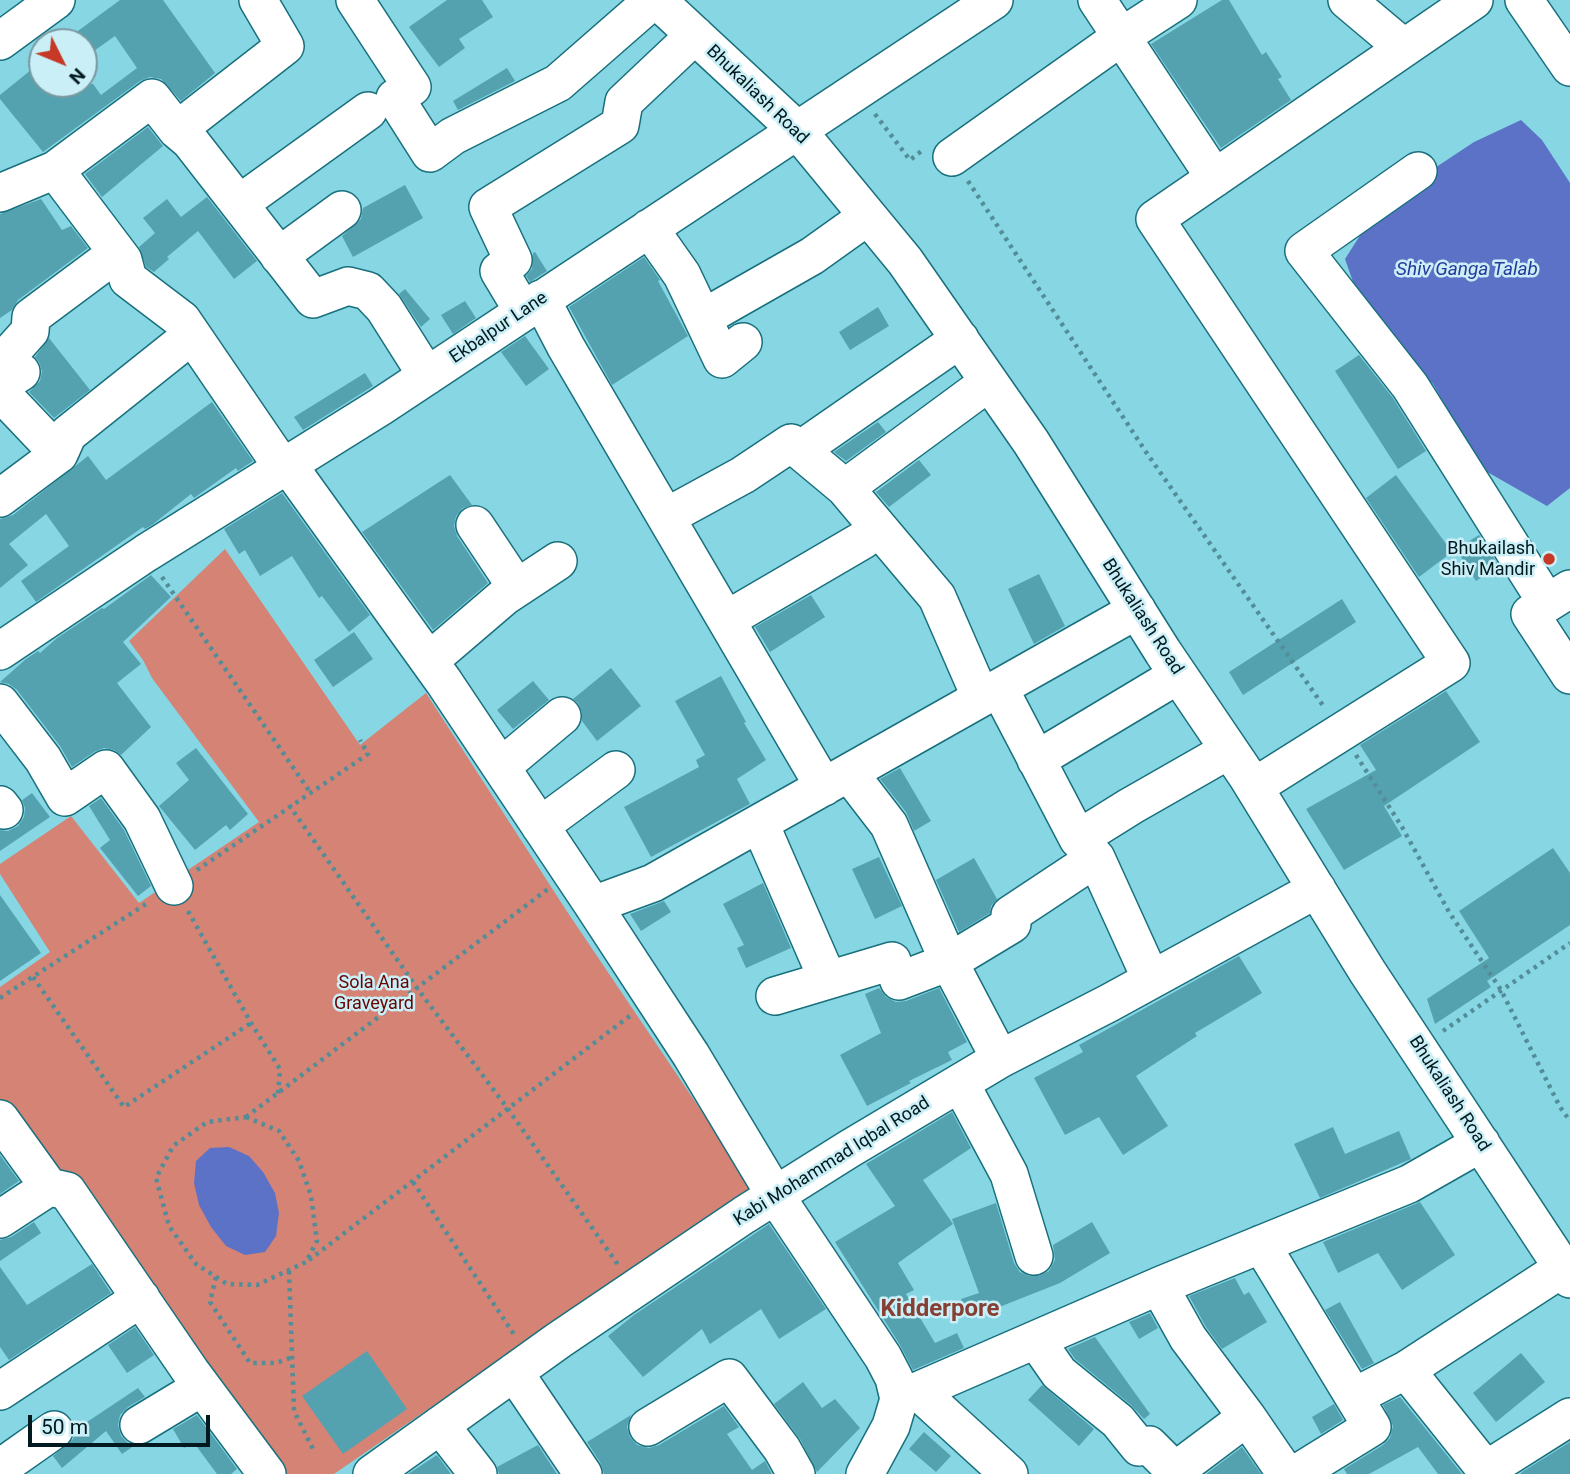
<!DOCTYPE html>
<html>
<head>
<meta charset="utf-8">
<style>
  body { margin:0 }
  #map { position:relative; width:1570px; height:1474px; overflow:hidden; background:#87d6e4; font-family:Roboto,sans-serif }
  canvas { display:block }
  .north { position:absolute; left:28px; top:28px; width:70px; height:70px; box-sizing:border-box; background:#caeff7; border:2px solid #7a9aa1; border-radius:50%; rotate:133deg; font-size:19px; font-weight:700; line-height:28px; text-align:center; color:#021a1f }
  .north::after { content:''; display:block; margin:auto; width:24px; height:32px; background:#c53926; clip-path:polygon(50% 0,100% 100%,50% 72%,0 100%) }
  .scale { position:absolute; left:28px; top:1415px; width:182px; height:32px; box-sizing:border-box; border:4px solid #021a1f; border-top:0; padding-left:9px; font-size:21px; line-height:24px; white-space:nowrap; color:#021a1f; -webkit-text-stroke:5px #caeff7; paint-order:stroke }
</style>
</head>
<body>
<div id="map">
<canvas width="1570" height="1474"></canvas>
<div class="north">N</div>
<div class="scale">50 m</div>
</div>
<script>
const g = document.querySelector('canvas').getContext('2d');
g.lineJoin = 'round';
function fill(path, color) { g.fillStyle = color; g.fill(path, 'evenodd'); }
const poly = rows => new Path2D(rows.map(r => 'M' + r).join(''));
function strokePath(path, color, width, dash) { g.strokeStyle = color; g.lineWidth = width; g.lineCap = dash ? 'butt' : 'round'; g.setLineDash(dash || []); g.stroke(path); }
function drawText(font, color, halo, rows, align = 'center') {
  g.font = font + ' Roboto,sans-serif'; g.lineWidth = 5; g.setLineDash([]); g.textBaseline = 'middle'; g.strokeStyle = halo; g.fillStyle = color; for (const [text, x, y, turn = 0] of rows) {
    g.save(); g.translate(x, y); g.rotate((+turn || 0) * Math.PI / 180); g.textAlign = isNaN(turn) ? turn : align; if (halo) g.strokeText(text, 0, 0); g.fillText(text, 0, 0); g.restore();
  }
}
fill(poly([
  [225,549,360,745,426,693,566,910,756,1192,437,1403,334,1474,279,1474,50,1171,0,1099,0,987,50,952,0,874,0,864,71,816,139,903,259,822,152,678,143,660,129,641]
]), '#d58374');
fill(poly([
  [1521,120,1542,140,1570,183,1570,488,1547,506,1482,469,1433,384,1400,353,1358,296,1345,259,1361,234,1397,193,1474,142],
  [229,1147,249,1156,263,1172,275,1193,279,1213,276,1236,265,1252,245,1255,226,1246,211,1227,199,1205,194,1183,196,1161,210,1148]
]), '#5c72c7');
fill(poly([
  [120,0,163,0,215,73,181,101,161,79,150,77,140,81,43,152,0,99,0,95,42,61,42,84,93,84,101,95,137,68,115,36,84,58,84,42,63,42],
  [447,0,482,0,493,17,459,39,465,48,439,67,409,27],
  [1222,0,1229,0,1262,55,1266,52,1282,77,1278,79,1291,100,1221,148,1151,44],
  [507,68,515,81,458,110,453,101],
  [148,127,163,146,102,197,85,174],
  [405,185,423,218,353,257,342,236,361,219,363,208],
  [207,197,257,261,234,279,198,231,167,257,169,259,154,272,146,267,139,247,155,233,143,218,167,199,181,217],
  [41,199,62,230,71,226,88,248,18,300,12,310,0,318,0,214],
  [535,252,547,271,530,282,526,276,532,269,533,253],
  [644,257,660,280,658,281,688,336,612,385,569,307],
  [405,289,430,319,421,327,399,294],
  [465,301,476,318,453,334,441,315],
  [878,307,889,326,850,350,839,332],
  [525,336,549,369,526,386,501,352],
  [49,338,90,390,54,418,29,392,40,381,42,371,39,362,35,357],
  [1359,355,1393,398,1426,451,1398,469,1335,371],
  [365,373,373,386,303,430,294,417],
  [212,402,253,461,238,471,236,468,194,498,191,494,152,525,145,529,143,527,36,602,21,581,69,546,46,514,9,544,28,565,0,588,0,519,13,515,88,456,106,480],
  [878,422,886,432,846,461,834,452],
  [919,460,931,475,889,507,876,492],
  [450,475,472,505,463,508,456,516,454,526,457,536,488,583,433,630,362,532],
  [1396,475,1452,552,1419,577,1366,498],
  [282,493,370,615,349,632,322,596,319,598,292,556,260,576,245,550,239,554,224,529],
  [1479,535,1499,566,1476,581,1456,549],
  [1039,574,1065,626,1034,644,1008,589],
  [151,575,171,597,123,642,141,664,117,683,151,727,121,755,114,750,104,748,94,752,72,767,60,746,17,690,9,684,0,682,26,659,38,651,40,653,57,638,102,608,104,609],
  [811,595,825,617,770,652,755,627],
  [1342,599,1356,622,1243,695,1229,672],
  [354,632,373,659,333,687,314,660],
  [611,668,641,706,597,741,582,721,582,712,578,703,573,699],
  [721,676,746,722,744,723,766,760,737,779,750,804,651,857,624,807,699,767,696,760,705,755,675,701],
  [533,681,549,700,513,729,497,710],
  [1446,691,1480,742,1384,806,1402,836,1344,870,1306,809,1376,770,1360,745],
  [196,748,248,814,230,830,226,825,195,850,159,806,189,780,176,763],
  [900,768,931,821,914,831,906,812,880,779],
  [32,793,50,817,0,851,0,830,8,831,18,826,24,817,25,808,22,800],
  [101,798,124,830,151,886,138,896,100,848,110,840,89,806],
  [1553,848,1570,873,1570,925,1487,981,1491,987,1435,1024,1427,999,1489,958,1459,911],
  [879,857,902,906,875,919,852,869],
  [974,858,997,899,991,906,990,913,959,932,936,880],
  [763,883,791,948,746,968,737,948,744,945,723,904],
  [0,895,41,953,0,981],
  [664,901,671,912,641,931,630,914],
  [1239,956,1262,993,1195,1033,1197,1036,1136,1076,1168,1126,1123,1155,1099,1117,1065,1135,1034,1078,1083,1052,1079,1045],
  [879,988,886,997,896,1002,906,1001,939,988,967,1042,948,1052,952,1060,909,1081,911,1083,867,1106,840,1055,881,1033,865,994],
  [952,1112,971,1148,923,1180,953,1224,898,1263,914,1290,906,1294,935,1343,957,1333,964,1348,913,1370,900,1345,835,1242,895,1206,866,1164],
  [1333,1127,1345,1154,1399,1131,1411,1159,1320,1198,1294,1144],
  [0,1155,19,1181,0,1194],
  [1420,1202,1455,1255,1402,1290,1378,1253,1338,1273,1323,1242],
  [996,1203,1014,1263,1020,1272,1029,1276,1039,1276,1049,1271,1055,1260,1053,1245,1092,1222,1110,1253,1060,1283,969,1319,961,1299,979,1293,952,1219],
  [34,1222,41,1233,0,1261,0,1240,11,1237],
  [769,1224,826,1309,779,1339,761,1309,710,1344,702,1329,643,1377,608,1336,634,1315],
  [92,1264,111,1293,9,1360,0,1347,0,1267,27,1305],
  [1235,1278,1244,1295,1249,1292,1267,1322,1222,1349,1206,1327,1189,1296],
  [1340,1302,1374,1363,1362,1369,1325,1310],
  [1150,1313,1158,1328,1139,1339,1129,1322],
  [135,1327,154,1355,127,1373,108,1345],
  [1095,1337,1150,1414,1144,1419,1131,1405,1075,1359,1068,1349],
  [367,1351,407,1409,343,1454,302,1396],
  [1521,1353,1545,1382,1496,1422,1473,1393],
  [803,1382,822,1408,835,1399,860,1428,817,1472,800,1439,774,1404],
  [1042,1385,1094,1429,1079,1446,1028,1400],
  [138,1388,145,1397,128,1407,120,1415,118,1425,121,1436,128,1443,135,1445,122,1454,106,1431,62,1468,53,1456,73,1439,75,1430],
  [1400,1397,1462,1474,1438,1474,1418,1447,1369,1474,1347,1474,1344,1469,1383,1445,1390,1438,1393,1426,1383,1405],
  [1334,1404,1343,1420,1321,1434,1312,1417],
  [724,1406,739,1427,727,1434,752,1470,765,1461,772,1474,604,1474,600,1462,587,1442,631,1415,627,1427,630,1437,637,1445,649,1448,659,1445],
  [197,1415,237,1469,231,1474,217,1474,194,1443,184,1448,173,1429],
  [924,1432,951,1456,936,1472,909,1449],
  [1570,1442,1570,1474,1520,1474,1522,1472],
  [538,1445,557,1474,499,1474,497,1467],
  [1242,1447,1261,1474,1206,1474],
  [437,1455,451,1474,408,1474]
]), '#54a2b0');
const minor = poly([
  [355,0,412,87,395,98,430,153,453,136,558,83,653,0],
  [657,0,797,130,905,261,1031,442,1163,652,1247,776,1367,971,1570,1279],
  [1097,0,1215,178],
  [1347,0,1404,48],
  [1524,0,1570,67],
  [0,41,56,0],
  [177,130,285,46,258,0],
  [952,157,1121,37,1178,0],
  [55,170,123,260,128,279,182,320,283,468],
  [1418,171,1304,251,1410,386,1547,603],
  [0,193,55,170,152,98,177,130,190,141,313,299,348,286,368,291,384,308,427,376],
  [239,204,368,111],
  [649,228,682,275,722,359,743,342],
  [279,256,342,210],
  [541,299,566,347,824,787],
  [523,311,499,271,513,260,488,207,620,125,624,102,695,35],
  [703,318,812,256,868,216],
  [0,385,21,372,9,365,13,350,30,331,31,317,117,253],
  [0,392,59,454],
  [800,450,960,339],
  [288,465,444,682,593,905,691,1055,775,1195,883,1357,894,1378,899,1399,891,1426,865,1474],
  [845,488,989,382],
  [0,498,59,454,68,434,192,335],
  [666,517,743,475,791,443,845,488,937,597,981,698],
  [475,525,517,588],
  [1570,589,1530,614,1570,675],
  [726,620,863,540,878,527],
  [0,651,146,553,380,407,994,0],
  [429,661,505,596,558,561],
  [999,688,1078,839,1096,858,1151,979],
  [0,703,43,759,65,797,106,769,142,819,174,886],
  [1036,760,1178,675],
  [501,767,562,716],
  [849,773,889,825,949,962,1000,1059],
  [1254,787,1451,663,1155,219,1474,0],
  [0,805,4,810],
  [760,824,828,980],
  [540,826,616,770],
  [1078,839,1131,806,1229,750],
  [593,905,653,883,1137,610],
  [775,996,892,961,899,981,949,962,1012,924,1010,915,1096,858],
  [960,1083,1009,1174,1034,1256],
  [0,1119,49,1187,67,1191,191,1372,267,1474],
  [0,1219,49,1187],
  [1261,1244,1372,1427,1296,1474],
  [1159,1286,1188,1338,1247,1417,1286,1474],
  [1036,1340,1059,1373,1118,1421,1139,1447,1149,1445,1178,1474],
  [1406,1370,1486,1470,1570,1417],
  [514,1372,583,1474],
  [0,1391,141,1298],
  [918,1391,1009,1474],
  [1354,1397,1406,1370,1563,1268],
  [899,1399,1159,1286,1409,1184,1481,1143],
  [139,1425,202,1387],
  [440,1425,478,1474],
  [648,1427,729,1378,782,1449,796,1474],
  [0,1468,54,1430],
  [1175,1471,1247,1417],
  [372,1474,559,1340,744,1215,849,1149,1000,1059,1109,1003,1317,889]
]);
strokePath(minor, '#19707d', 40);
strokePath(poly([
  [875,114,910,160,924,149],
  [968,181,1146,452,1324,707],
  [162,577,310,792],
  [1356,755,1402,827,1449,912,1501,990,1560,1107,1570,1121],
  [289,805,417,988,508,1109,619,1266],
  [197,870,368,754,360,740],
  [188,911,251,1023,280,1069,278,1094],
  [33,977,124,1107,251,1023],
  [0,998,149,902],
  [1443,1031,1570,943],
  [246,1117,279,1131,299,1161,311,1196,317,1241,306,1262,257,1285,227,1284,196,1264,169,1226,156,1178,173,1146,207,1122,246,1117],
  [246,1117,548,889],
  [413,1182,515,1336],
  [309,1260,631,1015],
  [289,1271,294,1411,315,1453],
  [216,1277,210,1302,250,1363,276,1363,293,1357]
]), '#538d98', 4.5, [3.5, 5]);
strokePath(minor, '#fff', 37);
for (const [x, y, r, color] of [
  [1549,559,7,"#c53926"]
]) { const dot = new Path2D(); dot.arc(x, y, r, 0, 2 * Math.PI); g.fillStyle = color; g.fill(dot); strokePath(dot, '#caeff7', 2.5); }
drawText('18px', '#021a1f', '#caeff7', [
  ["Bhukaliash Road",757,95,44],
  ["Ekbalpur Lane",499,328,-34],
  ["Bhukaliash Road",1142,617,57],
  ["Bhukaliash Road",1449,1094,57],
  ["Kabi Mohammad Iqbal Road",832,1162,-32]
]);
drawText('18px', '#021a1f', '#caeff7', [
  ["Bhukailash",1535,549],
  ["Shiv Mandir",1535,570]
], 'right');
drawText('18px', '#680400', '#caeff7', [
  ["Sola Ana",374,983],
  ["Graveyard",374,1004]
]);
drawText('italic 19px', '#29369b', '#caeff7', [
  ["Shiv Ganga Talab",1467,270]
]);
drawText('bold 24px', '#863f33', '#caeff7', [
  ["Kidderpore",940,1310]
]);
</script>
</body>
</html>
